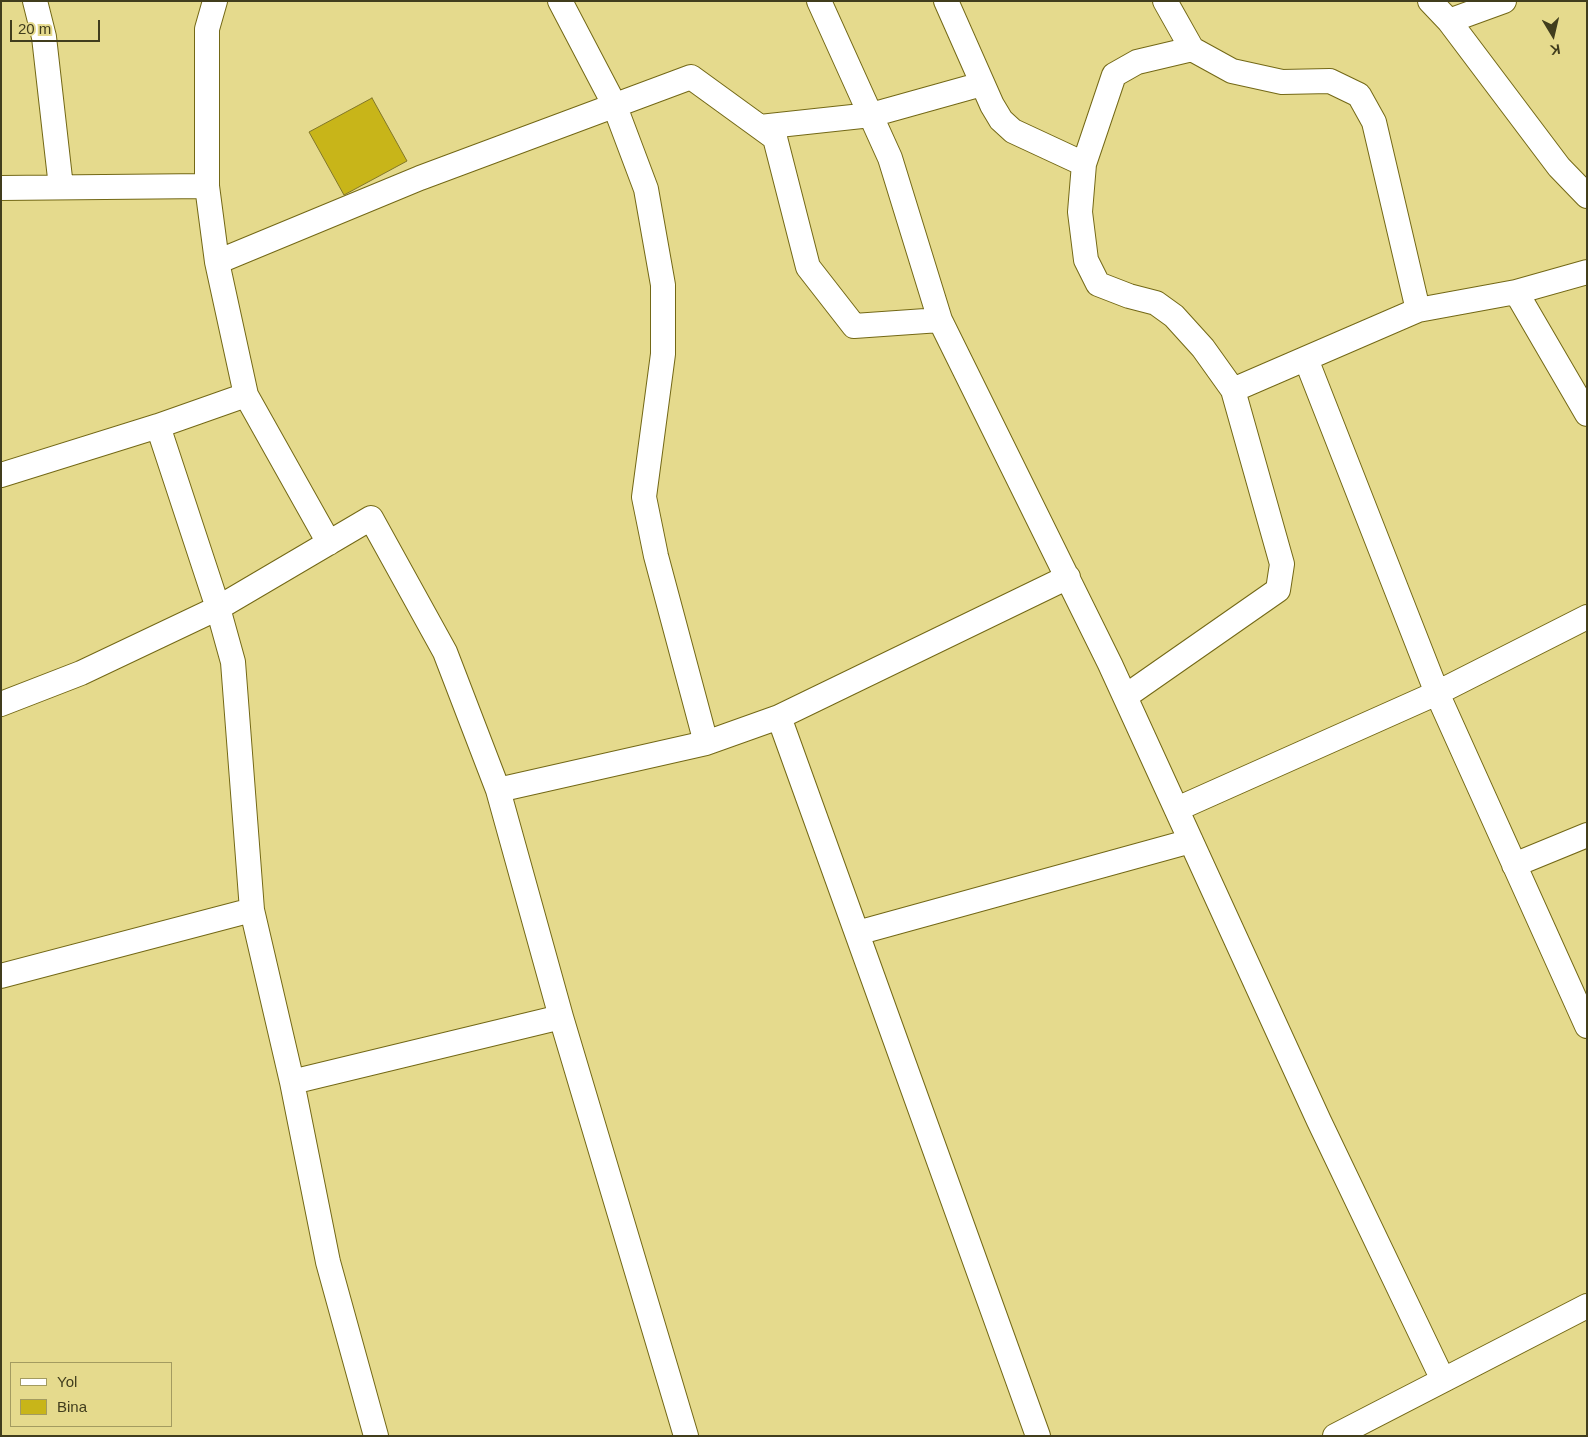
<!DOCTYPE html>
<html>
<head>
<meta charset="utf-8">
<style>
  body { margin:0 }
  #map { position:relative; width:1588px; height:1437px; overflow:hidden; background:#e5da8d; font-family:Helvetica,sans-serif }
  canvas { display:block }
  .frame { position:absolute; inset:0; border:2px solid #413d1d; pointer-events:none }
  .legend { position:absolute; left:10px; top:1362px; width:162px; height:65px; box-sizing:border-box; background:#e5da8d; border:1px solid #a39b60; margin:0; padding:6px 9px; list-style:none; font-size:15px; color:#413d1d }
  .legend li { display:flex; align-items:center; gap:10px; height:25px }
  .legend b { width:25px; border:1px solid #a39b60 }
  .north { position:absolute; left:1528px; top:10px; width:50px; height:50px; -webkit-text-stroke:4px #e5da8d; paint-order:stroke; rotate:171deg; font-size:14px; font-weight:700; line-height:20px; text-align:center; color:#413d1d }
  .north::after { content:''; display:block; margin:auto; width:18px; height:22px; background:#413d1d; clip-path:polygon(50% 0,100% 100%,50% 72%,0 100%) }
  .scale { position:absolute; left:10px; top:20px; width:90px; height:22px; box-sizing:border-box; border:2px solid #413d1d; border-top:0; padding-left:6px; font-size:15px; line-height:18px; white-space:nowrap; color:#413d1d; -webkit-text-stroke:4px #e5da8d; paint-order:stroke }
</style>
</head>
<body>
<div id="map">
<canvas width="1588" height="1437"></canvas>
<div class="frame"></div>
<ul class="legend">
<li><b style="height:6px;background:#fff"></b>Yol</li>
<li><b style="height:14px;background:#c8b519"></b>Bina</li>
</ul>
<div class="north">K</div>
<div class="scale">20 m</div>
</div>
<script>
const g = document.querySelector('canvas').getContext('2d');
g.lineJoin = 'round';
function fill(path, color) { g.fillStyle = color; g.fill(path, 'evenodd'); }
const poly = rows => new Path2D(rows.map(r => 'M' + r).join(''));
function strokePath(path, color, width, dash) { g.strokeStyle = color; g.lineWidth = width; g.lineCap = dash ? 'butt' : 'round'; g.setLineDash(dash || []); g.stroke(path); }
const building = poly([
  [372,98,407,161,344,195,309,132,372,98]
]);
fill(building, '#c8b519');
strokePath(building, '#817628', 1);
const street = poly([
  [35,1,44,37,61,187],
  [215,1,207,29,207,186,217,262,246,395,158,426,218,608,233,662,252,910,292,1082,328,1262,376,1436],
  [560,1,614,104,646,189,663,285,663,354,644,497,656,556,706,743],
  [819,1,890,158,940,320,1110,664,1319,1121,1443,1380],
  [946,1,992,105,1001,120,1013,131,1084,164],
  [1165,1,1192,49,1232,71,1282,82,1330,81,1359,95,1374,122,1418,310],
  [1430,1,1449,21,1559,167,1587,196],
  [1449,21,1504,1],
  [760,127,871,115,982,84],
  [1,188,207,186],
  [217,262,420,178,691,77,775,138,808,267,854,326,940,320],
  [1516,292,1587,414],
  [1306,359,1437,693,1587,1026],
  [1233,390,1418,310,1516,292,1587,272],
  [246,395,329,543],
  [1,475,158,426],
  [1126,696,1278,590,1282,564,1233,390,1203,348,1174,316,1156,303,1129,296,1098,284,1086,260,1080,212,1084,164,1114,75,1137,62,1192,49],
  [1,704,81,673,218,608,371,518,445,652,498,790,561,1017,686,1436],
  [779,717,1038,1436],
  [498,790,706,743,779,717,1068,577],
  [1177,809,1437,693,1587,617],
  [1514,865,1587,835],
  [857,933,1191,841],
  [1,976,252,910],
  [292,1082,561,1017],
  [1335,1436,1587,1306]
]);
strokePath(street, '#736816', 26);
strokePath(street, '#fff', 24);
</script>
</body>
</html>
